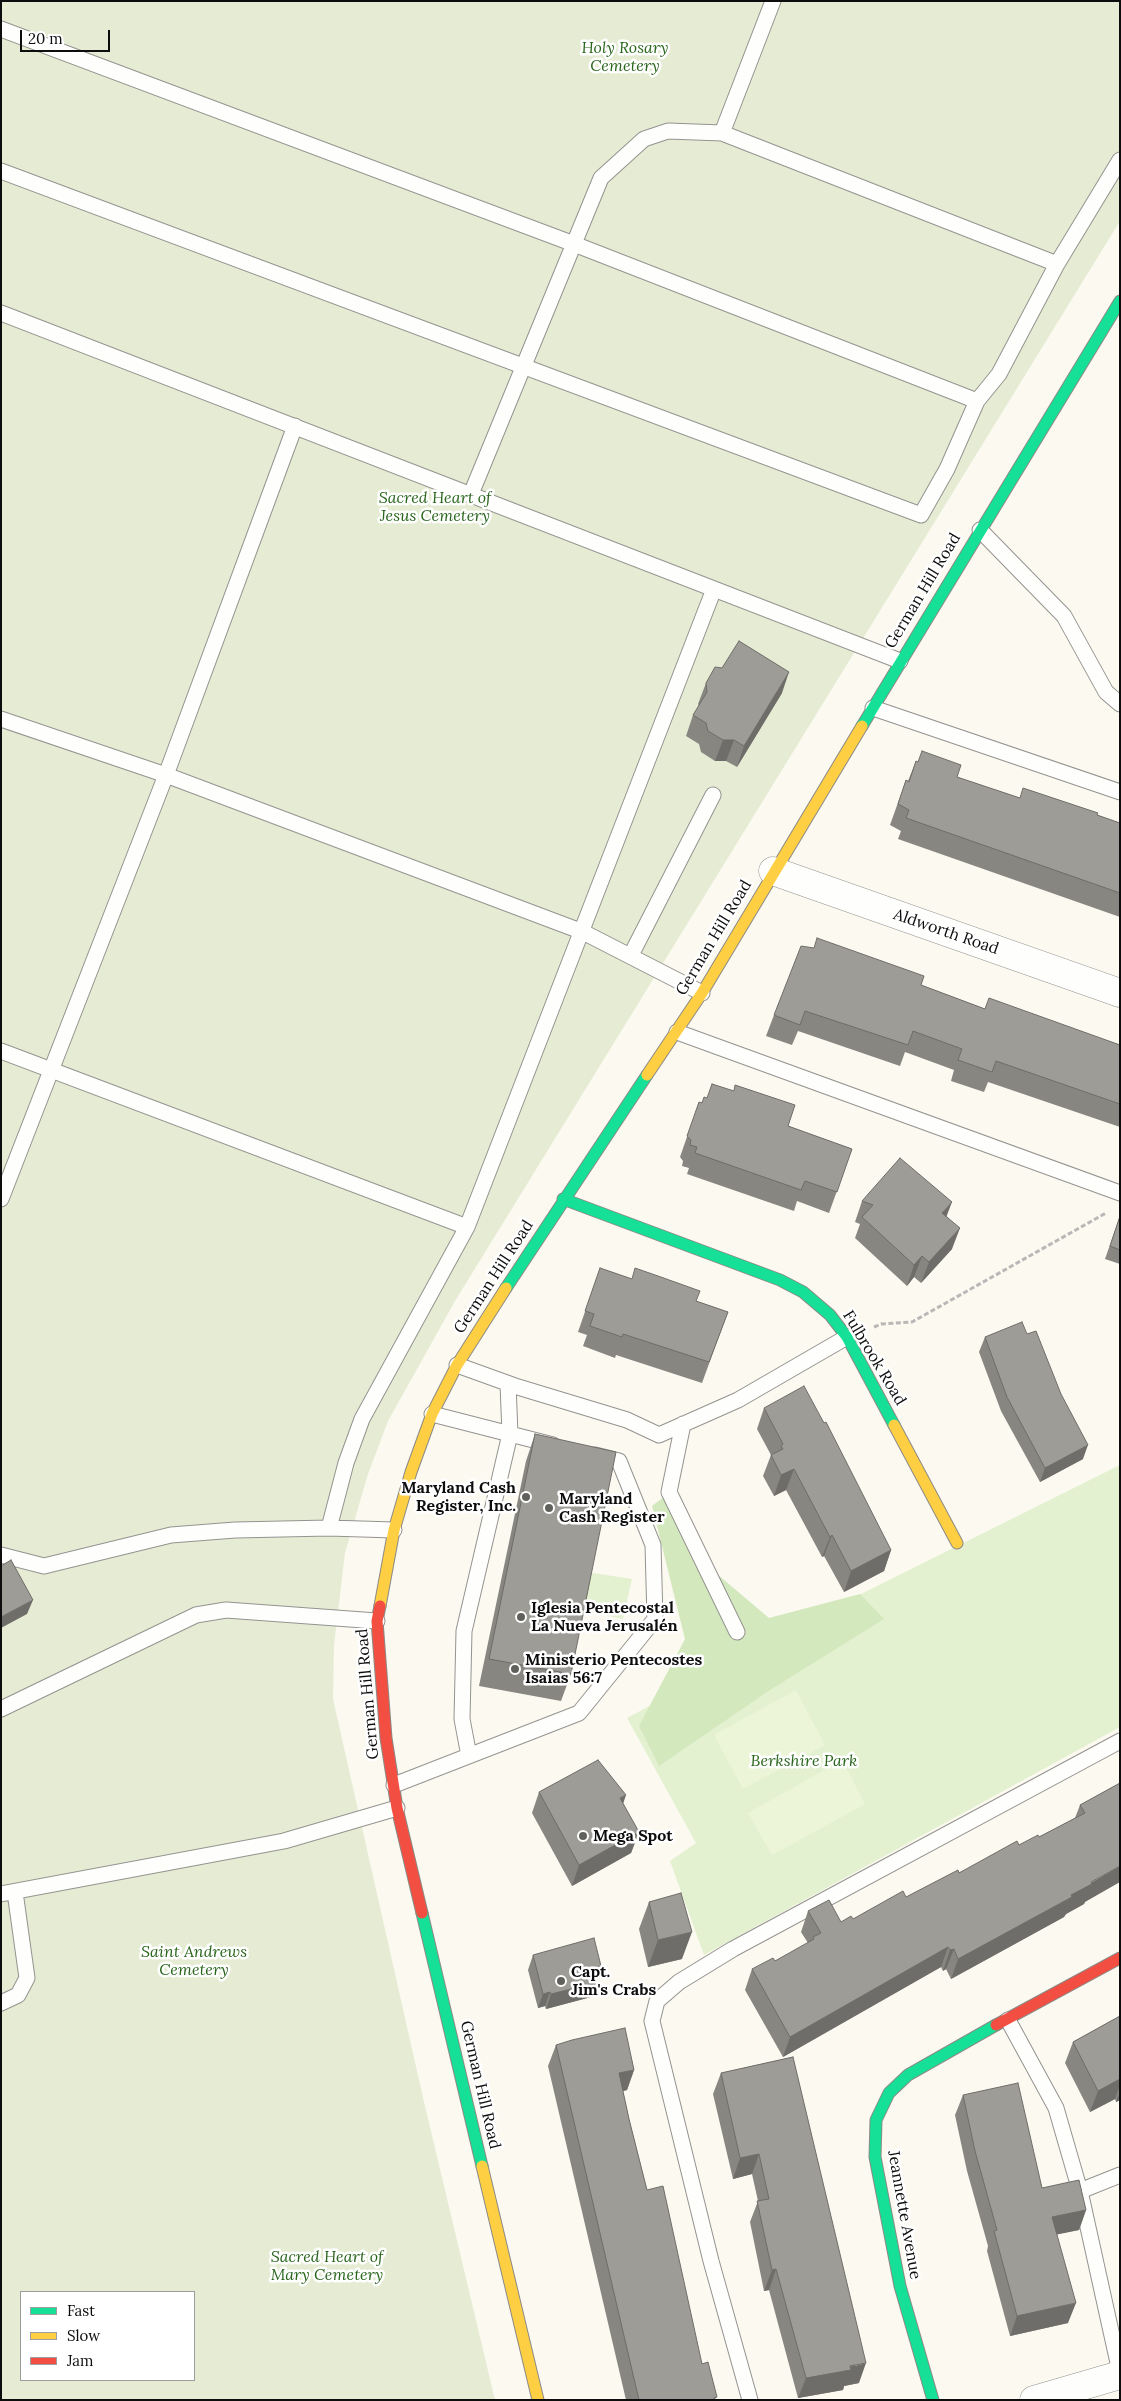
<!DOCTYPE html>
<html>
<head>
<meta charset="utf-8">
<style>
  body { margin:0 }
  #map { position:relative; width:1121px; height:2401px; overflow:hidden; background:#fbf9f0; font-family:Lora,serif }
  canvas { display:block }
  .frame { position:absolute; inset:0; border:2px solid #0d0d0d; pointer-events:none }
  .legend { position:absolute; left:20px; top:2291px; width:175px; height:90px; box-sizing:border-box; background:#fff; border:1px solid #9e9e9e; margin:0; padding:6px 9px; list-style:none; font-size:15px; color:#0d0d0d }
  .legend li { display:flex; align-items:center; gap:10px; height:25px }
  .legend b { width:25px; border:1px solid #9e9e9e }
  .scale { position:absolute; left:20px; top:30px; width:90px; height:22px; box-sizing:border-box; border:2px solid #0d0d0d; border-top:0; padding-left:6px; font-size:15px; line-height:18px; white-space:nowrap; color:#0d0d0d; -webkit-text-stroke:4px #fff; paint-order:stroke }
</style>
</head>
<body>
<div id="map">
<canvas width="1121" height="2401"></canvas>
<div class="frame"></div>
<ul class="legend">
<li><b style="height:6px;background:#16e098"></b>Fast</li>
<li><b style="height:6px;background:#ffcf43"></b>Slow</li>
<li><b style="height:6px;background:#f24e42"></b>Jam</li>
</ul>
<div class="scale">20 m</div>
</div>
<script>
const g = document.querySelector('canvas').getContext('2d');
g.lineJoin = 'round';
function fill(path, color) { g.fillStyle = color; g.fill(path, 'evenodd'); }
const poly = rows => new Path2D(rows.map(r => 'M' + r).join(''));
function strokePath(path, color, width, dash) { g.strokeStyle = color; g.lineWidth = width; g.lineCap = dash ? 'butt' : 'round'; g.setLineDash(dash || []); g.stroke(path); }
function drawText(font, color, halo, rows, align = 'center') {
  g.font = font + ' Lora,serif'; g.lineWidth = 5; g.setLineDash([]); g.textBaseline = 'middle'; g.strokeStyle = halo; g.fillStyle = color; for (const [text, x, y, turn = 0] of rows) {
    g.save(); g.translate(x, y); g.rotate((+turn || 0) * Math.PI / 180); g.textAlign = isNaN(turn) ? turn : align; if (halo) g.strokeText(text, 0, 0); g.fillText(text, 0, 0); g.restore();
  }
}
fill(poly([
  [1120,1465,1120,1727,704,1955,670,1861,696,1843,627,1718,851,1599],
  [587,1572,632,1579,623,1619,580,1610]
]), '#e3f1d0');
fill(poly([
  [673,1490,717,1574,769,1618,860,1594,884,1619,770,1690,659,1766,639,1726,685,1639,652,1506]
]), '#d3e8bd');
fill(poly([
  [1,1,1120,1,1120,221,455,1301,388,1421,368,1474,345,1553,334,1645,333,1699,424,2102,495,2400,1,2400],
  [21,2292,194,2292,194,2380,21,2380]
]), '#e6ecd4');
fill(poly([
  [796,1690,825,1745,743,1789,714,1735],
  [842,1760,865,1804,772,1855,748,1813]
]), '#edf5d9');
const lane = poly([
  [1,29,574,244,977,401],
  [722,133,773,1],
  [1,171,921,515,947,469,977,401,999,374,1057,264,1120,160],
  [1,313,900,661],
  [471,494,601,178,644,139,668,131,722,133,1057,264],
  [980,530,1064,616,1106,692,1120,704],
  [873,708,1120,792],
  [1,719,166,775,583,932,702,993],
  [631,955,713,795],
  [677,1032,1120,1193],
  [1,1051,467,1227,714,589],
  [1,1199,166,775,295,426],
  [457,1365,518,1387,627,1420,659,1435,738,1400,847,1337],
  [432,1414,553,1445],
  [683,1424,669,1492,737,1632],
  [329,1528,394,1530],
  [1,1555,44,1566,171,1535,235,1530,329,1528,346,1463,362,1419,467,1227],
  [1,1709,196,1615,226,1610,377,1621],
  [469,1756,462,1719,464,1631,510,1434,508,1384],
  [394,1785,579,1713,655,1619,653,1545,619,1461,595,1455],
  [1,1894,284,1841,397,1808],
  [1,2003,18,1995,27,1978,15,1892],
  [1008,2020,1056,2108,1080,2191,1120,2372],
  [1080,2191,1120,2175],
  [750,2400,711,2261,652,2021,657,2001,679,1982,733,1949,1120,1741]
]);
const street = poly([
  [773,871,1120,993],
  [1034,2400,1120,2375]
]);
const fast = poly([
  [862,726,1120,301],
  [563,1199,780,1280,803,1292,830,1315,847,1337,894,1425],
  [506,1288,647,1075],
  [422,1913,482,2166],
  [933,2400,900,2286,875,2157,876,2120,889,2093,908,2075,996,2025]
]);
const slow = poly([
  [647,1075,702,993,862,726],
  [894,1425,957,1543],
  [380,1606,394,1530,411,1472,432,1414,457,1365,506,1288],
  [482,2166,538,2400]
]);
const jam = poly([
  [380,1606,377,1621,386,1738,397,1808,422,1913],
  [996,2025,1120,1958]
]);
strokePath(lane, '#94938f', 17);
strokePath(street, '#94938f', 29);
strokePath(fast, '#8b8a86', 13);
strokePath(slow, '#8b8a86', 13);
strokePath(jam, '#8b8a86', 13);
strokePath(poly([
  [874,1327,881,1324,912,1322,1106,1213]
]), '#b8b8b6', 3, [5, 2.5]);
strokePath(lane, '#fefefd', 15);
strokePath(street, '#fefefd', 28);
strokePath(fast, '#16e098', 11);
strokePath(slow, '#ffcf43', 11);
strokePath(jam, '#f24e42', 11);
fill(poly([
  [706,683,782,693,737,767,726,761,715,761,701,752,699,744,686,736,693,715,699,706,698,704],
  [916,761,957,777,1019,798,1097,815,1120,823,1120,917,898,839,901,831,890,825,906,780,908,781],
  [921,985,985,1009,1120,1045,1120,1127,988,1082,984,1092,951,1081,954,1070,905,1052,900,1066,798,1031,792,1045,766,1036,774,1015],
  [699,1102,788,1126,852,1149,829,1213,797,1201,794,1211,687,1174,689,1168,682,1166,683,1161,680,1157],
  [862,1201,947,1216,952,1249,921,1283,914,1277,907,1286,855,1238,860,1224,855,1222],
  [1119,1219,1120,1220,1120,1264,1105,1259],
  [600,1268,728,1312,702,1383,616,1355,615,1358,583,1346,587,1335,578,1332],
  [985,1337,1083,1459,1040,1482,1001,1411,979,1352],
  [764,1408,891,1550,884,1571,844,1592,824,1556,822,1557,786,1490,774,1496,763,1476,771,1455,757,1429],
  [535,1434,571,1674,561,1701,479,1686,526,1461],
  [1120,1783,1084,1904,1066,1914,1064,1917,951,1979,946,1969,943,1971,941,1967,783,2057,745,1990,752,1969,775,1961,808,1943,801,1932,808,1911,841,1922,853,1919,906,1897,1019,1845,1039,1837,1075,1818,1080,1805],
  [539,1792,623,1804,639,1832,631,1853,572,1886,532,1813],
  [649,1902,682,1959,648,1967,639,1929],
  [533,1955,595,1980,591,1997,546,2009,545,2006,538,2008,528,1970],
  [1120,2016,1120,2100,1116,2102,1115,2099,1090,2112,1065,2063,1073,2042],
  [556,2045,634,2070,627,2090,623,2091,629,2119,647,2190,702,2364,716,2400,626,2400,548,2066],
  [793,2057,859,2383,844,2386,843,2390,798,2398,769,2290,764,2291,750,2222,758,2201,752,2174,733,2179,713,2094,721,2073],
  [963,2095,1042,2188,1086,2210,1079,2230,1057,2234,1068,2323,1010,2336,987,2251,988,2246,967,2171,955,2115]
]), '#888681');
fill(poly([
  [789,672,782,693,737,767,744,746],
  [723,740,734,740,726,761,715,761],
  [952,1202,944,1223,942,1213],
  [960,1228,952,1249,921,1283,929,1262],
  [922,1256,914,1277,907,1286,914,1265],
  [1088,1445,1083,1459,1040,1482,1045,1468],
  [794,1469,786,1490,774,1496,781,1475],
  [832,1535,824,1556,822,1557,830,1537],
  [891,1550,884,1571,844,1592,851,1571],
  [33,1600,27,1614,1,1628,1,1617],
  [626,1795,619,1816,620,1798],
  [639,1832,631,1853,572,1886,579,1865],
  [1120,1866,1120,1882,1085,1902,1084,1904,1066,1914,1064,1917,951,1979,958,1959],
  [692,1932,682,1959,648,1967,658,1940],
  [948,1947,941,1967,783,2057,790,2037],
  [954,1949,946,1969,943,1971,950,1950],
  [601,1966,596,1980,592,1968],
  [596,1983,591,1997,546,2009,551,1994],
  [550,1992,545,2006,538,2008,543,1994],
  [634,2070,627,2090,612,2094,619,2073],
  [1120,2079,1120,2085,1115,2099,1090,2112,1098,2091],
  [1120,2092,1120,2100,1116,2102],
  [759,2154,752,2174,733,2179,740,2158],
  [1086,2210,1079,2230,1045,2237,1052,2217],
  [776,2269,769,2290,764,2291,772,2270],
  [1076,2303,1068,2323,1010,2336,1017,2316],
  [866,2363,859,2383,844,2386,843,2390,798,2398,806,2378]
]), '#6f6d69');
const building = poly([
  [739,641,789,672,744,746,734,740,723,740,708,731,706,723,693,715,707,692,706,683,715,667,722,668,739,641],
  [922,751,961,765,957,777,1020,798,1023,788,1098,813,1097,815,1120,823,1120,893,906,818,909,810,898,804,906,780,909,782,916,761,918,762,922,751],
  [817,938,924,976,921,985,985,1009,989,998,1120,1045,1120,1104,996,1061,992,1072,958,1060,962,1049,913,1031,908,1045,805,1011,800,1025,774,1015,801,946,814,948,817,938],
  [712,1084,734,1091,735,1085,795,1105,788,1126,852,1149,837,1192,805,1181,801,1190,695,1153,697,1147,690,1145,691,1140,687,1136,699,1102,702,1103,704,1097,707,1098,712,1084],
  [900,1158,952,1202,942,1213,960,1228,929,1262,922,1256,914,1265,862,1217,873,1205,862,1201,900,1158],
  [1119,1219,1120,1220,1120,1250,1110,1246,1119,1219],
  [600,1268,632,1279,635,1268,658,1276,700,1291,696,1301,728,1312,709,1362,623,1334,622,1337,590,1326,594,1314,585,1311,600,1268],
  [1022,1322,1027,1334,1036,1331,1061,1394,1088,1445,1045,1468,1007,1397,985,1337,1022,1322],
  [804,1386,824,1423,826,1422,891,1550,851,1571,832,1535,830,1537,794,1469,781,1475,771,1455,783,1449,781,1446,783,1444,764,1408,804,1386],
  [535,1434,616,1452,571,1674,489,1659,535,1434],
  [11,1560,33,1600,1,1617,1,1566,11,1560],
  [598,1760,626,1795,620,1798,639,1832,579,1865,539,1792,598,1760],
  [1120,1783,1120,1866,1091,1882,1092,1884,1071,1895,1072,1897,958,1959,954,1949,950,1950,948,1947,790,2037,752,1969,773,1958,775,1961,814,1939,813,1937,821,1933,808,1911,829,1900,841,1922,851,1916,853,1919,903,1891,906,1897,958,1870,959,1873,1017,1841,1019,1845,1038,1835,1039,1837,1085,1813,1080,1805,1120,1783],
  [681,1893,692,1932,658,1940,649,1902,681,1893],
  [594,1938,601,1966,592,1968,596,1983,551,1994,550,1992,543,1994,533,1955,594,1938],
  [1120,2016,1120,2079,1098,2091,1073,2042,1120,2016],
  [625,2028,634,2070,619,2073,629,2119,647,2190,663,2186,702,2364,708,2362,717,2397,714,2398,715,2400,639,2400,556,2045,572,2040,625,2028],
  [793,2057,866,2363,850,2366,851,2370,806,2378,776,2269,772,2270,757,2201,769,2199,759,2154,740,2158,721,2073,793,2057],
  [1018,2083,1042,2188,1079,2180,1086,2210,1052,2217,1076,2303,1017,2316,994,2231,997,2230,975,2151,963,2095,1018,2083]
]);
fill(building, '#9e9c96');
strokePath(building, '#6f6d69', 1);
for (const [x, y, r, color] of [
  [526,1497,5,"#60605c"],
  [549,1508,5,"#60605c"],
  [521,1617,5,"#60605c"],
  [515,1669,5,"#60605c"],
  [583,1836,5,"#60605c"],
  [561,1981,5,"#60605c"]
]) { const dot = new Path2D(); dot.arc(x, y, r, 0, 2 * Math.PI); g.fillStyle = color; g.fill(dot); strokePath(dot, '#fff', 2); }
drawText('italic 16px', '#29661c', '#fff', [
  ["Holy Rosary",625,48],
  ["Cemetery",625,66],
  ["Sacred Heart of",435,498],
  ["Jesus Cemetery",435,516],
  ["Berkshire Park",804,1761],
  ["Saint Andrews",194,1952],
  ["Cemetery",194,1970],
  ["Sacred Heart of",327,2257],
  ["Mary Cemetery",327,2275]
]);
drawText('16px', '#0d0d0d', '#fff', [
  ["German Hill Road",923,591,-59],
  ["Aldworth Road",946,932,19],
  ["German Hill Road",714,938,-59],
  ["German Hill Road",494,1277,-57],
  ["Fulbrook Road",874,1358,59],
  ["German Hill Road",368,1694,-95],
  ["German Hill Road",480,2085,77],
  ["Jeannette Avenue",904,2215,80]
]);
drawText('bold 16px', '#0d0d0d', '#fff', [
  ["Maryland Cash",516,1488,"right"],
  ["Register, Inc.",516,1506,"right"],
  ["Maryland",559,1499],
  ["Cash Register",559,1517],
  ["Iglesia Pentecostal",531,1608],
  ["La Nueva Jerusalén",531,1626],
  ["Ministerio Pentecostes",525,1660],
  ["Isaias 56:7",525,1678],
  ["Mega Spot",593,1836],
  ["Capt.",571,1972],
  ["Jim's Crabs",571,1990]
], 'left');
</script>
</body>
</html>
